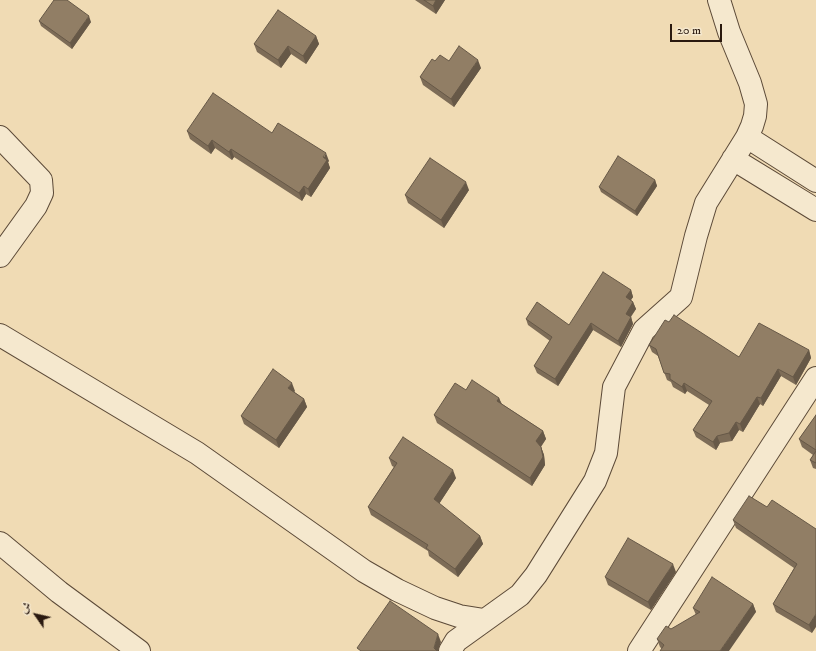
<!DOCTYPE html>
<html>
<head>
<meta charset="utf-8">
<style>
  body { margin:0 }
  #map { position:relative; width:816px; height:651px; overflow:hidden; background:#f0dbb4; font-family:"IM FELL DW Pica",Amiri,serif }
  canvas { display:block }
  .north { position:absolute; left:16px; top:595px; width:40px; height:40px; -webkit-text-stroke:3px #f5e8ce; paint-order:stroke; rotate:304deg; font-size:11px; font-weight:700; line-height:16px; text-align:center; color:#2a190f }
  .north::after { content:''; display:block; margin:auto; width:14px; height:18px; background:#2a190f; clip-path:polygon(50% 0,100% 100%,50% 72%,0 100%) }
  .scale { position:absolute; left:670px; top:24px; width:52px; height:18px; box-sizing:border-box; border:2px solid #2a190f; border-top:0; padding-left:5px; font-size:12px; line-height:14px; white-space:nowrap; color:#2a190f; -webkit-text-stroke:3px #f5e8ce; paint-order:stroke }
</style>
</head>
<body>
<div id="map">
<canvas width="816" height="651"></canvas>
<div class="north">ش</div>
<div class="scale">20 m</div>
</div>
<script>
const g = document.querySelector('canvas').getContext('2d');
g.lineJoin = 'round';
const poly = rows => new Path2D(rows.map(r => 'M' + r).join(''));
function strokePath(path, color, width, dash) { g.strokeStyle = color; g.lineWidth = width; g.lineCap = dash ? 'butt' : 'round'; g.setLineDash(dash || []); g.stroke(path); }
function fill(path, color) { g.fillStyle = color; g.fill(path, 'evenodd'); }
const minor = poly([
  [0,137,41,180,42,193,36,206,0,256],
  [747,137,816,181],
  [733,159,816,210],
  [0,335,197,453,364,571,397,590,435,608,459,616,484,620],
  [0,543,59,592,139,651],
  [450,651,456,641,520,595,536,575,595,481,606,453,614,387,644,330,681,297,696,236,706,203,747,137,752,126,755,116,756,104,750,83,729,32,719,0],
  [639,651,816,378]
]);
strokePath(minor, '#5c4a38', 24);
strokePath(minor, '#f5e8ce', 22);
fill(poly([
  [415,0,445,0,436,14],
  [39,21,91,22,72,49,41,26],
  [316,36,319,44,306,64,291,54,281,68,257,52,254,44],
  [435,61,449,61,481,68,454,107,423,85,420,77],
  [187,131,272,133,329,161,328,162,330,168,311,197,306,194,302,201,234,157,232,160,215,148,211,154,190,139],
  [655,180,657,186,637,216,601,192,599,187],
  [469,190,444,228,408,203,405,195],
  [631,290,633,297,631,300,633,302,636,309,631,317,633,324,621,347,593,330,558,386,537,373,534,366,550,341,528,325,526,319,569,325],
  [669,322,739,357,809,350,811,358,796,385,781,376,763,406,760,404,743,432,739,430,732,441,720,443,716,450,696,437,693,430,709,405,687,391,685,394,673,387,671,382,667,380,658,356,652,352,649,345],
  [295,391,294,392,304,399,307,407,279,448,244,424,241,416],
  [499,398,502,404,543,431,546,439,541,447,544,455,545,465,532,486,437,423,434,415],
  [816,415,816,469,813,468,810,460,813,455,802,447,799,439],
  [389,458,456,478,439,504,480,536,483,544,458,577,429,556,428,551,371,515,368,507,394,467,392,466],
  [767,507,816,529,812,633,776,612,773,604,794,568,736,528,733,520],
  [676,572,651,610,608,585,605,577],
  [753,604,756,612,662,649,660,647,657,639,671,629,696,615,693,608]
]), '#7d6c57');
fill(poly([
  [436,0,445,0,436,14,433,6],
  [89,16,91,22,72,49,70,43],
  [316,36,319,44,306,64,303,56],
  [288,46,291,54,281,68,278,60],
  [478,60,481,68,454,107,451,99],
  [212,140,215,148,211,154,208,146],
  [231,149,234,157,232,160,229,152],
  [326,153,329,161,328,162,330,168,311,197,308,189],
  [655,180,657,186,637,216,635,211],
  [466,182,469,190,444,228,441,220],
  [304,186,306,194,302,201,299,193],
  [631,290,633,297,628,304,626,297],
  [633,302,636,309,628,320,626,314],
  [631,317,633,324,621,347,618,341],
  [591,323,593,330,558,386,555,379],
  [809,350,811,358,796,385,793,377],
  [778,369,781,376,763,406,761,398],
  [292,383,295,391,291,396,288,388],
  [684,383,687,391,685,394,682,387],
  [757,397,760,404,743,432,740,424],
  [499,398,502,406,497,401],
  [304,399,307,407,279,448,276,440],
  [736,422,739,430,732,441,729,433],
  [543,431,546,439,539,449,536,441],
  [717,436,720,443,716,450,713,442],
  [541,447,544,455,545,465,532,486,530,478],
  [453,470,456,478,437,507,434,499],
  [480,536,483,544,458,577,455,569],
  [673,564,676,572,651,610,648,602],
  [753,604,756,612,729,651,720,651],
  [816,614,816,627,812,633,809,625],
  [438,634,441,642,438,651,435,651,434,648]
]), '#665847');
const building = poly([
  [54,0,67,0,89,16,70,43,39,21,54,0],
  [424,0,436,0,433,6,424,0],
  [278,10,316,36,303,56,288,46,278,60,254,44,278,10],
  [459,46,478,60,451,99,420,77,432,59,435,61,440,55,449,61,459,46],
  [213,93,272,133,278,123,326,153,323,157,327,160,308,189,304,186,299,193,231,149,229,152,212,140,208,146,187,131,213,93],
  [618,156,655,180,635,211,599,187,618,156],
  [430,158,466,182,441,220,405,195,430,158],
  [603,272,631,290,626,297,633,302,626,314,631,317,618,341,591,323,555,379,534,366,552,337,526,319,537,302,569,325,603,272],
  [674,315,739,357,759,323,809,350,793,377,778,369,761,398,757,397,740,424,736,422,729,433,717,436,713,442,693,430,712,401,684,383,682,387,670,379,670,374,664,373,656,349,649,345,665,320,669,322,674,315],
  [273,369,292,383,288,388,304,399,276,440,241,416,273,369],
  [472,380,499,398,497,401,543,431,536,441,541,447,543,457,530,478,434,415,455,383,466,390,472,380],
  [816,415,816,450,799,439,816,415],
  [403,437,453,470,434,499,480,536,455,569,426,548,428,545,368,507,397,463,389,458,403,437],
  [816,451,816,463,810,460,816,451],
  [749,496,767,507,772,500,816,529,816,614,809,625,773,604,797,564,733,520,749,496],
  [628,538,673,564,648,602,605,577,628,538],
  [712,577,753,604,720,651,660,651,664,645,657,639,666,626,671,629,700,612,693,608,712,577],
  [390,601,438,634,434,648,437,651,361,651,357,648,390,601]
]);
fill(building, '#917e65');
strokePath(building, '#665847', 1);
</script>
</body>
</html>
